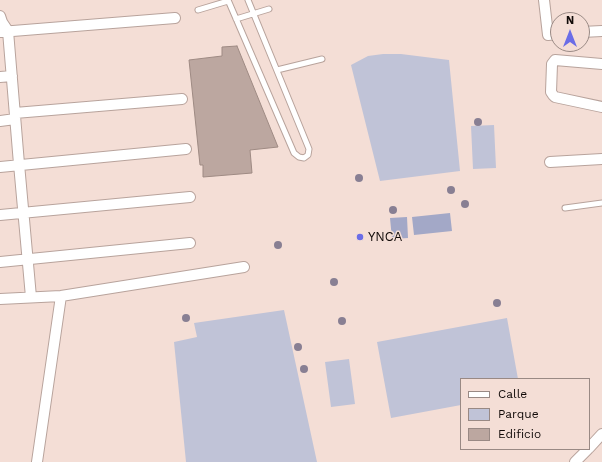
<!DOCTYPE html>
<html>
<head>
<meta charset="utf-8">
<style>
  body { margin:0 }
  #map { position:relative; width:602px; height:462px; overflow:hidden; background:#f4ded6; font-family:"Work Sans",sans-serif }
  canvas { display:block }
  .legend { position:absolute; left:460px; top:378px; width:130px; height:72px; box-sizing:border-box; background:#f4ded6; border:1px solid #998984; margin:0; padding:5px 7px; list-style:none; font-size:12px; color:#110a08 }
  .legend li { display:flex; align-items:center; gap:8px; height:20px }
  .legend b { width:20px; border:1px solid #998984 }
  .north { position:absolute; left:550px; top:12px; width:40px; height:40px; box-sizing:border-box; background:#f4ded6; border:1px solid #998984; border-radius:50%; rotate:0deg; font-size:11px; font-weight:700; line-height:16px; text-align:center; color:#110a08 }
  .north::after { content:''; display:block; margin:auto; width:14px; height:18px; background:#6b6de7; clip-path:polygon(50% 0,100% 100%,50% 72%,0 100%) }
</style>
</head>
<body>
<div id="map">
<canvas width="602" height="462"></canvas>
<ul class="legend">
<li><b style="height:5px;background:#fff"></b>Calle</li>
<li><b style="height:11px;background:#c0c3d7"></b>Parque</li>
<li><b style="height:11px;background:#bca7a0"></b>Edificio</li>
</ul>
<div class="north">N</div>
</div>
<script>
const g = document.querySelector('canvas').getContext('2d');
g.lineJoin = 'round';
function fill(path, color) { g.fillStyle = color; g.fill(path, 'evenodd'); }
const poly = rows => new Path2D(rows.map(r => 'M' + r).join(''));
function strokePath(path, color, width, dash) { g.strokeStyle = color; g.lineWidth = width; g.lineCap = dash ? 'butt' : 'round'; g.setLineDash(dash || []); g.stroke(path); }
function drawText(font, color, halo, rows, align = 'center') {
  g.font = font + ' "Work Sans",sans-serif'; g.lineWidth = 3; g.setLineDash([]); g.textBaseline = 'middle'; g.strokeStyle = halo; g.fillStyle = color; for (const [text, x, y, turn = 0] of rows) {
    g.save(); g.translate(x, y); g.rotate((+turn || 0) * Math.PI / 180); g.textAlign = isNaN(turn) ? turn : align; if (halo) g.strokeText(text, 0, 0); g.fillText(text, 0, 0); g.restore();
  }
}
fill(poly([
  [383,54,401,54,449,60,460,171,380,181,351,65,368,56],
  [494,125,496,168,473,169,471,126],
  [284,310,317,462,186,462,174,342,197,337,194,323],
  [507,318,518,379,461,379,461,405,391,418,377,342],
  [349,359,355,404,331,407,325,362]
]), '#c0c3d7');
fill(poly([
  [450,213,452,231,414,235,412,217],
  [407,217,408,238,392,239,390,218]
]), '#a3a8c7');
const building = poly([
  [237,46,278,147,250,150,252,173,203,177,203,165,200,165,189,60,222,56,222,47,237,46]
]);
fill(building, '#bca7a0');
strokePath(building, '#9e8a83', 1);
const lane = poly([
  [228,0,294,153,299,157,304,158,308,155,309,149,248,0],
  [198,10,228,1],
  [236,19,269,9],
  [277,70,322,59],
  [565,208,602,203]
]);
const street = poly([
  [544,0,548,35,558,34],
  [0,16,2,22,8,31,19,164,31,297],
  [0,32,175,18],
  [582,32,602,31],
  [602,64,555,60,552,64,551,92,553,95,555,97,602,107],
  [0,77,12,76],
  [15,113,182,99],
  [0,121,15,119],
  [550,162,602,159],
  [0,167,186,149],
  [0,215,190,197],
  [0,262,190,243],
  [0,299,61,296,244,267],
  [589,448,602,434],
  [37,462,61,296],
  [575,462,588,449]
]);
strokePath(lane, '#b8a39c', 7);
strokePath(street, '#b8a39c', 12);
strokePath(lane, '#fff', 5);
strokePath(street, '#fff', 10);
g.fillStyle = '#887f93';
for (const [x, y] of [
  [478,122],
  [359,178],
  [451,190],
  [465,204],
  [393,210],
  [278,245],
  [334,282],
  [497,303],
  [186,318],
  [342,321],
  [298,347],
  [304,369]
]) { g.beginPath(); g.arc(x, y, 4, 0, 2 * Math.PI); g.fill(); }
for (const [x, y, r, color] of [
  [360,237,4,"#6b6de7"]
]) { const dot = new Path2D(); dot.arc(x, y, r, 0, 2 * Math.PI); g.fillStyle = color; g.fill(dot); strokePath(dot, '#f4ded6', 1.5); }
drawText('13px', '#110a08', '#f4ded6', [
  ["YNCA",368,237]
], 'left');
</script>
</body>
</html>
